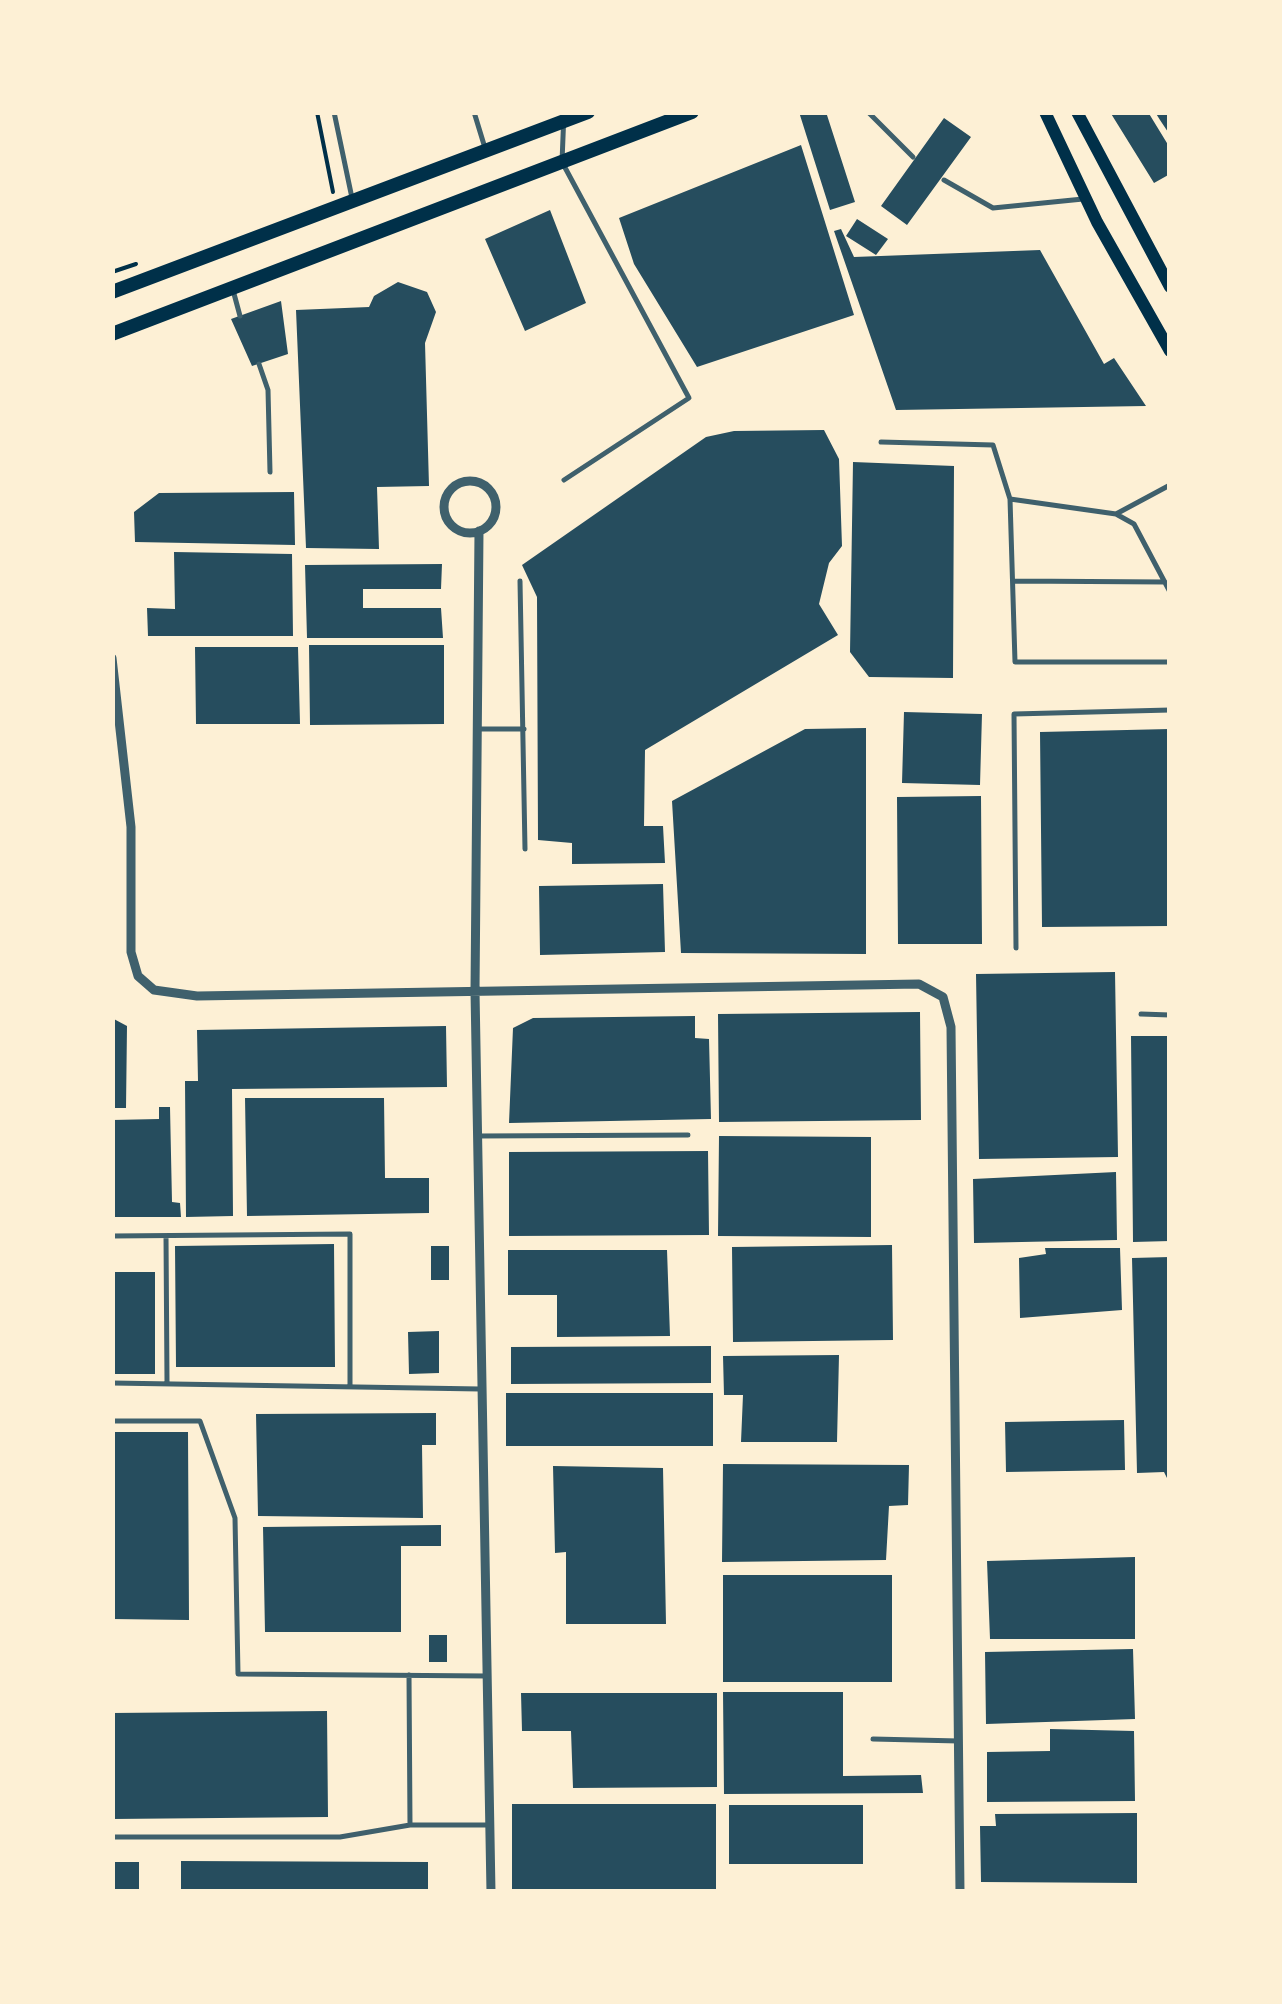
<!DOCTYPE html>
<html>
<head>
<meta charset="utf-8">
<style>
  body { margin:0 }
  #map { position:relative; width:1282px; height:2004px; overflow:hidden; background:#fdf0d5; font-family:"Fira Sans",sans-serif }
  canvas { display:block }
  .frame { position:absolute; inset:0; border:115px solid #fdf0d5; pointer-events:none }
</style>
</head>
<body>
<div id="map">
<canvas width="1282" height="2004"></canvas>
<div class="frame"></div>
</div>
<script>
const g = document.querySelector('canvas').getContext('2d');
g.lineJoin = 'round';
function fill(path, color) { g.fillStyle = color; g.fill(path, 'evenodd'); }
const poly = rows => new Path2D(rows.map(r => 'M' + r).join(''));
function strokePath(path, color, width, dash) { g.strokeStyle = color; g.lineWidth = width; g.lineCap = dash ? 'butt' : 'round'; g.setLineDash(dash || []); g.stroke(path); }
fill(poly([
  [799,112,826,112,855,202,830,210],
  [1110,112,1148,112,1170,148,1170,174,1154,183],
  [1155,112,1170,112,1170,135,1160,120],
  [944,118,971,137,907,225,881,206],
  [801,145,854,315,697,367,634,264,619,218],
  [550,210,586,303,525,331,485,239],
  [857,219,888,239,876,255,846,236],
  [841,229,854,257,1040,250,1104,364,1114,358,1146,406,896,410,834,231],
  [398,282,427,292,436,312,425,343,429,486,377,487,379,549,306,548,296,310,369,307,374,296],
  [281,301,288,354,252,366,231,319],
  [824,430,839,459,842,546,829,563,819,604,838,635,645,750,644,826,663,826,665,863,572,864,572,843,538,840,537,597,522,565,706,437,734,431],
  [853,462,954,466,953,678,869,677,850,652],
  [294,492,295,545,135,542,134,512,159,493],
  [174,552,292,554,293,636,148,636,147,608,175,609],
  [442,564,441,589,363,589,363,608,441,608,443,638,307,638,305,565],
  [309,645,444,645,444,724,310,725],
  [195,647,298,647,300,724,196,724],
  [904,712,982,714,980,785,902,783],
  [866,728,866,954,681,953,672,801,805,729],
  [1170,729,1170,926,1042,927,1040,732],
  [981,796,982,944,898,944,897,797],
  [663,884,665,952,540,955,539,886],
  [1115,972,1118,1157,979,1159,976,974],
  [920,1012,921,1120,719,1122,718,1014],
  [695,1016,695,1038,709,1039,711,1119,509,1123,513,1028,533,1018],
  [112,1018,127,1026,126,1108,112,1108],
  [446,1026,447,1087,232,1089,233,1216,186,1217,185,1081,198,1081,197,1030],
  [1131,1036,1170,1036,1170,1241,1133,1242],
  [245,1098,384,1098,385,1178,429,1178,429,1213,247,1216],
  [159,1107,170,1107,172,1202,180,1203,181,1217,112,1217,112,1120,159,1119],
  [719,1136,871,1137,871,1237,718,1236],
  [708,1151,709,1235,509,1236,509,1152],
  [1116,1172,1117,1240,974,1243,973,1179],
  [334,1244,335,1367,176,1367,175,1246],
  [892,1245,893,1340,733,1342,732,1247],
  [431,1246,449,1246,449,1280,431,1280],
  [1045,1248,1120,1248,1122,1310,1020,1318,1019,1258,1046,1254],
  [508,1250,667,1250,670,1336,557,1337,557,1295,508,1295],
  [1170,1257,1170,1484,1164,1472,1137,1473,1132,1258],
  [112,1272,155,1272,155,1374,112,1374],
  [439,1331,439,1373,409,1374,408,1332],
  [711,1346,711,1383,511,1384,511,1347],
  [839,1355,837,1442,741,1442,743,1395,724,1395,723,1356],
  [506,1393,713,1393,713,1446,506,1446],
  [436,1413,436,1445,422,1445,423,1518,258,1516,256,1414],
  [1124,1420,1125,1470,1006,1472,1005,1422],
  [112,1432,188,1432,189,1620,112,1619],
  [723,1464,909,1465,908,1505,889,1506,886,1560,722,1562],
  [553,1466,663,1468,666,1624,566,1624,566,1552,555,1553],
  [441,1525,441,1546,401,1546,401,1632,265,1632,263,1527],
  [1135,1557,1135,1639,990,1639,987,1561],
  [723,1575,892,1575,892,1682,723,1682],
  [429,1635,447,1635,447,1662,429,1662],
  [1133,1649,1135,1719,986,1724,985,1652],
  [723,1692,843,1692,843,1776,921,1775,923,1793,724,1794],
  [521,1693,717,1693,717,1787,573,1788,571,1731,522,1731],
  [327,1711,328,1817,112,1819,112,1713],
  [1050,1729,1134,1731,1135,1801,987,1802,987,1752,1050,1751],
  [512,1804,716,1804,716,1892,512,1892],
  [729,1805,863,1805,863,1864,729,1864],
  [1137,1813,1137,1883,981,1882,980,1826,996,1826,995,1814],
  [181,1861,428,1862,428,1892,181,1892],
  [112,1862,139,1862,139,1892,112,1892]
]), '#264d5e');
strokePath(poly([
  [317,112,333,192],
  [112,272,136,264]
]), '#003049', 4);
strokePath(poly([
  [334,112,352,198],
  [474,112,485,148],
  [564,112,562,162,689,398,564,480],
  [868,112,913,157],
  [944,180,993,208,1083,199],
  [233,290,240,316],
  [259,364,268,390,270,472],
  [881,442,993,445,1010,499,1015,662,1170,662],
  [1010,499,1116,514,1134,524,1170,592],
  [1116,514,1170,485],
  [520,581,525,849],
  [1013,581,1165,582],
  [477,729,524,729],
  [1016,948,1014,714,1170,710],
  [1141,1014,1170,1015],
  [478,1136,688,1135],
  [112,1236,350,1234,350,1384],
  [166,1236,167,1382],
  [112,1383,480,1389],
  [112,1421,200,1421,235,1518,238,1674,487,1676],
  [409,1675,410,1825],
  [873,1739,959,1741],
  [112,1837,340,1837,410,1825,489,1825]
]), '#3f606c', 5);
strokePath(poly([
  '444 507a26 26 0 1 1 52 0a26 26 0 1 1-52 0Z',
  [479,531,475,991,491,1892],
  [112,658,131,827,131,952,138,976,154,990,197,996,919,984,943,997,951,1027,960,1892]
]), '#3f606c', 9);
strokePath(poly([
  [1045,112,1097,222,1170,351],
  [1077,112,1170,287]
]), '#003049', 12);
strokePath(poly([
  [112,292,588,112],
  [112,334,692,112]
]), '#003049', 14);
</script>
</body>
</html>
